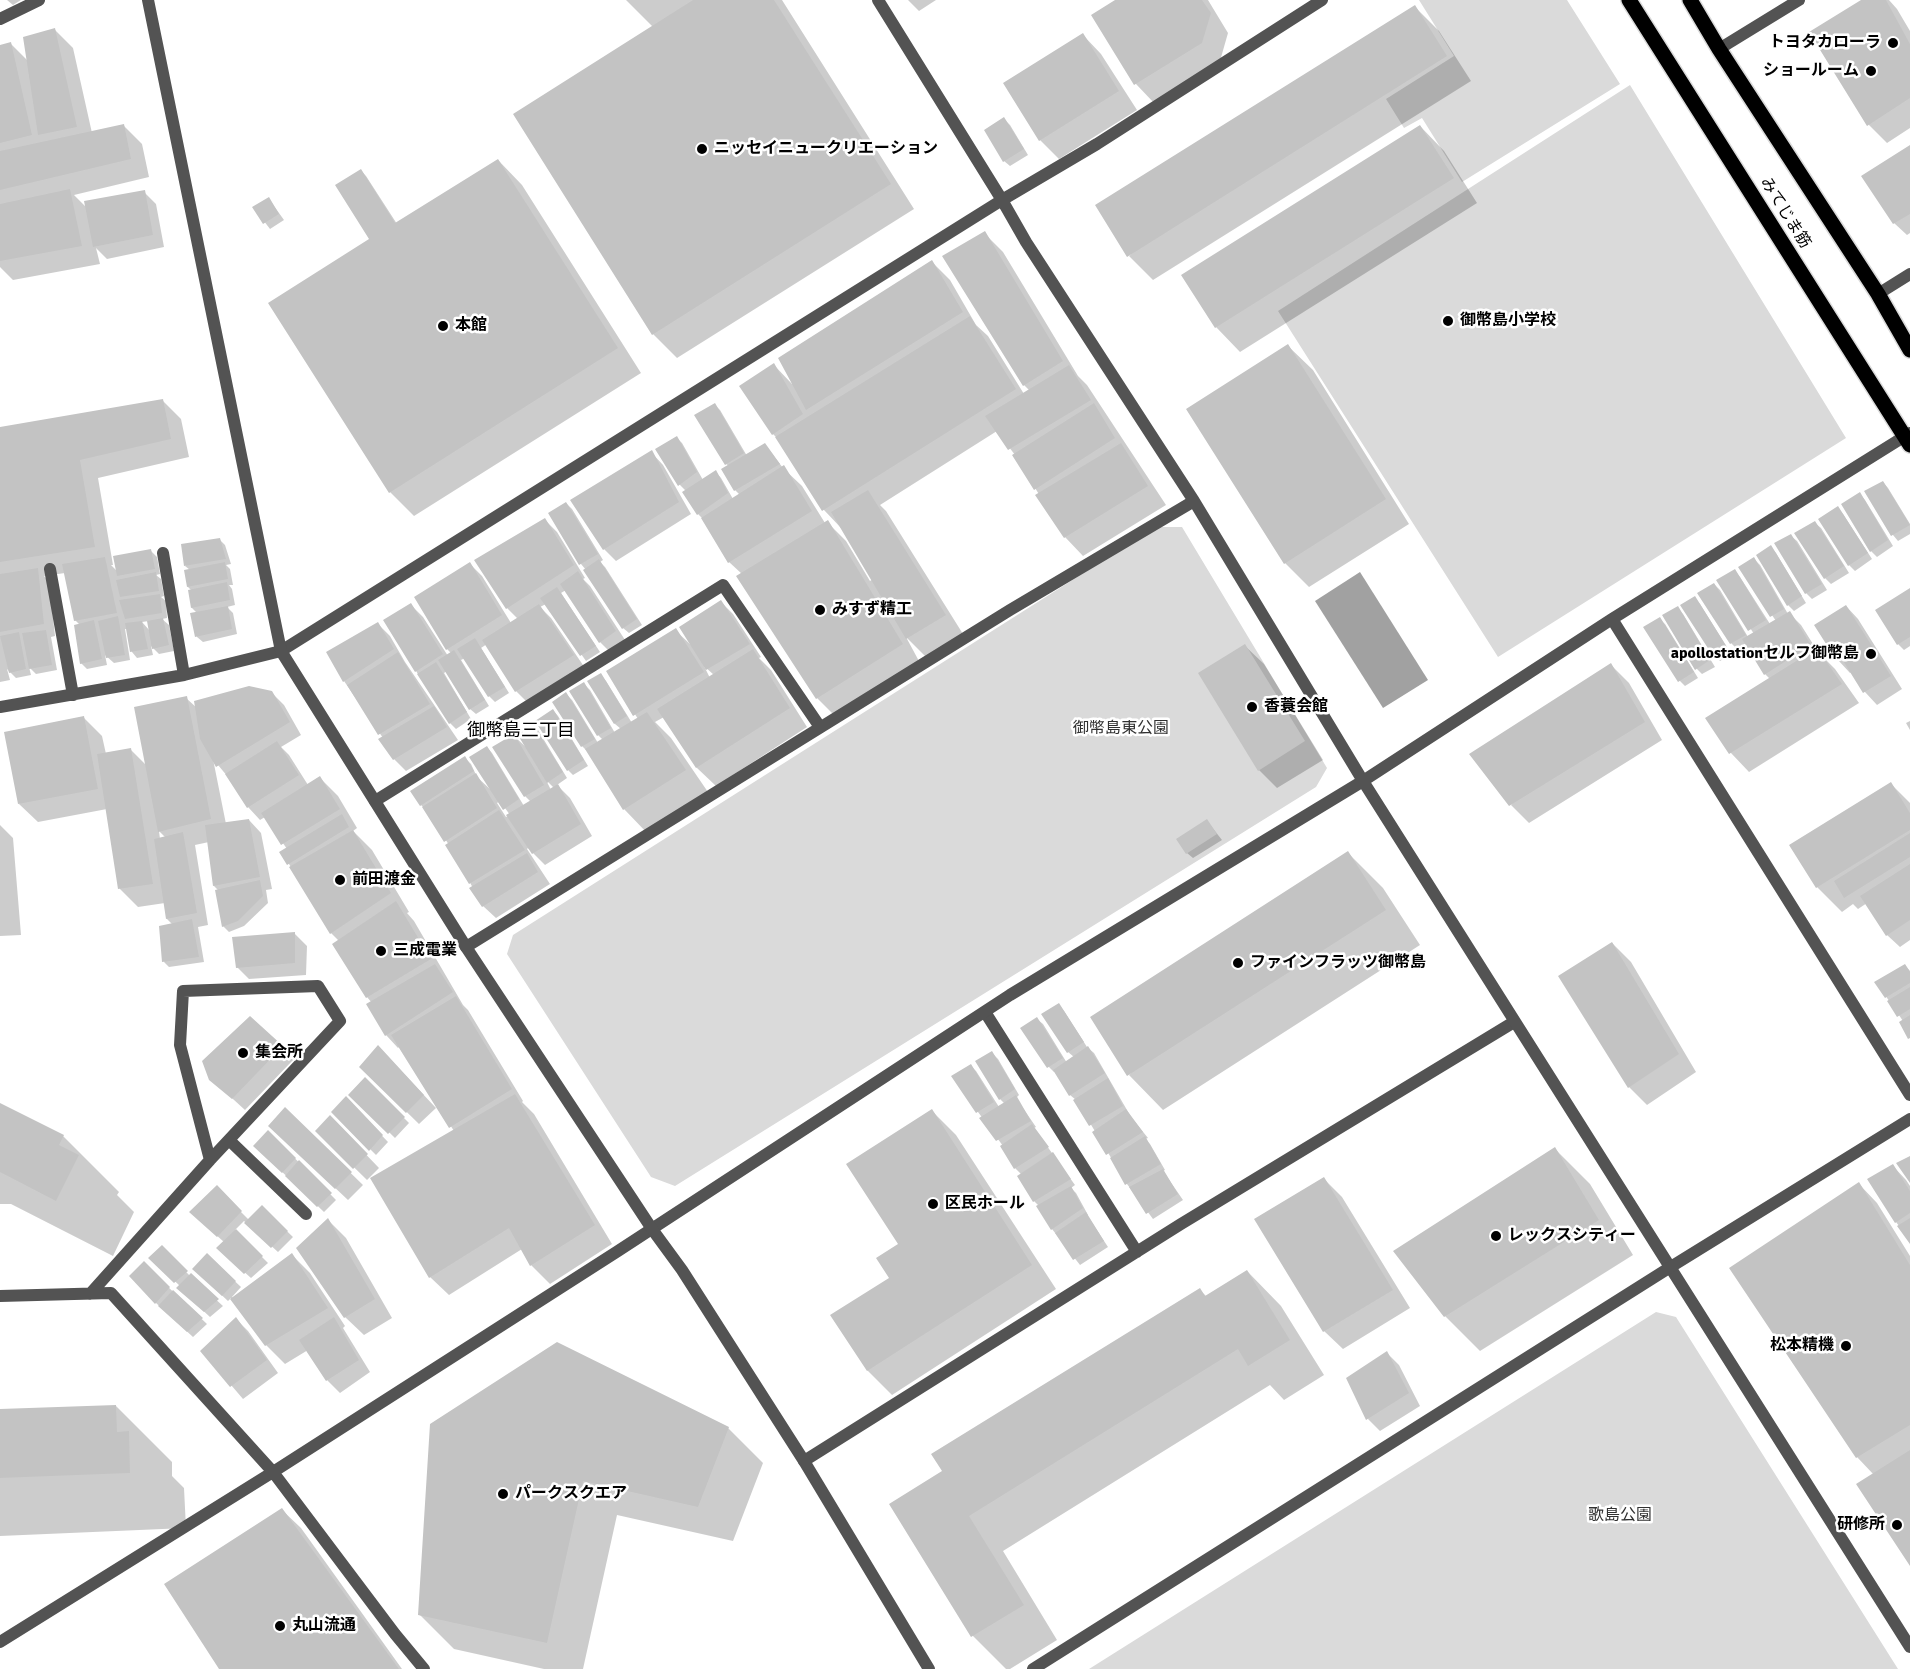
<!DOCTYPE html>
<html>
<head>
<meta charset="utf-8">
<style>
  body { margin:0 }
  canvas { display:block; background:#fff }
</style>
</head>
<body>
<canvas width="1910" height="1669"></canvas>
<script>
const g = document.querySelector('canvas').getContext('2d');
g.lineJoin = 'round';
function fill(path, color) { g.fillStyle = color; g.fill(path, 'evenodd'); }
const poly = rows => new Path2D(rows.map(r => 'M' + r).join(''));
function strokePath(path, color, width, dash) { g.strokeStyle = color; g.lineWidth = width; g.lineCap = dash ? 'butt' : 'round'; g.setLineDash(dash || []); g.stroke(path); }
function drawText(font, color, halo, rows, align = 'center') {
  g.font = font + ' Signika,"Noto Sans JP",sans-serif'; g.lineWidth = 5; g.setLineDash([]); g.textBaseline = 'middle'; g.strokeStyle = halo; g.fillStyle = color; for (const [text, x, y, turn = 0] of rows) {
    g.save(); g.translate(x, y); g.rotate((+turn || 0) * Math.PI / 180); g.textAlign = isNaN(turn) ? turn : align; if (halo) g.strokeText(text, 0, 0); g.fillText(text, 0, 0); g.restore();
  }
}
fill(poly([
  [1419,0,1567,0,1620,84,1462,182,1422,118,1404,128,1386,99,1454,56],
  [1630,85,1846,438,1498,657,1278,311],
  [1156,527,1182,527,1327,768,1316,787,675,1186,651,1177,507,954,513,935],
  [1656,1312,1676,1317,1898,1669,1089,1669]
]), '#dadada');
fill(poly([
  [1360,572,1428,680,1383,708,1315,601]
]), '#a1a1a1');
fill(poly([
  [7,0,21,0,13,5],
  [626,0,782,0,914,209,677,358,653,334,653,27],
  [908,0,936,0,919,11],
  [1117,0,1208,0,1228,33,1220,61,1154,103,1136,84,1093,16],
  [1863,0,1889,0,1897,9,1910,31,1910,128,1887,143,1869,125],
  [1415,7,1439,31,1471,81,1153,280,1129,256],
  [55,30,73,48,92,133,124,126,142,144,149,177,74,195,87,208,144,192,156,204,164,247,107,259,96,248,100,264,13,280,0,267,0,47,11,44,28,61],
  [1083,35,1101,54,1137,110,1059,159,1040,140,1005,84],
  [1004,119,1010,125,1028,155,1010,166,1004,161],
  [1420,126,1444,151,1477,203,1240,352,1216,327],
  [1910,147,1910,233,1907,235,1894,223],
  [498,160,522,185,641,373,414,516,390,492,371,238,361,171,366,176,397,224],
  [269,199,284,220,270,229,254,208],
  [984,233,1003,252,1078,376,1087,385,1166,505,1083,556,1065,537,1015,455,997,431,880,505,886,511,963,634,926,657,906,637,920,663,835,716,817,698,742,574,729,562,704,520,698,514,686,491,680,485,657,449,676,437,682,443,703,480,716,472,721,478,733,499,740,495,735,490,729,466,726,464,715,405,720,410,747,456,770,451,783,468,802,486,825,523,827,522,846,541,870,581,873,579,842,529,824,510,779,440,773,434,774,365,792,384,932,262,950,280,976,325,988,336,1024,394,1029,390,1024,385,944,257],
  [1288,346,1313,370,1409,524,1309,587,1285,563],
  [163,401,181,419,189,457,98,478,113,565,111,565,118,572,151,551,157,557,160,574,156,575,161,579,164,596,161,597,166,601,167,618,162,619,169,625,174,651,159,654,151,646,153,655,137,658,132,652,127,629,125,629,130,660,114,663,105,655,107,665,87,669,81,663,80,625,75,620,65,573,44,576,49,582,55,636,51,637,57,670,36,674,29,667,31,675,16,678,7,669,10,680,0,682,0,428],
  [149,621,150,631,142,622],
  [651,452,663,465,691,514,616,561,604,549],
  [1883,482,1888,488,1910,524,1910,534,1898,541,1893,535,1866,491],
  [1860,494,1865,500,1893,546,1877,557,1871,551,1843,505],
  [566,503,572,509,603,560,600,562,605,567,642,625,629,633,623,628,586,570,581,564,550,514],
  [1837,508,1843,514,1872,559,1855,571,1849,565],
  [545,520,557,532,585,578,583,579,590,586,627,643,612,654,600,642,566,590,561,593,600,652,586,661,546,604,540,607,551,618,585,668,528,703,516,691,487,644,481,648,509,693,495,702,489,696,465,658,461,660,489,706,476,714,470,709,447,671,444,673,471,719,456,729,449,722,416,671,411,605,423,617,448,656,452,654,447,649,470,564,482,576,511,623,518,619,507,608,476,560],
  [1815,523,1821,528,1849,573,1831,584,1825,578],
  [1791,536,1797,541,1827,590,1812,599,1806,593,1776,544],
  [219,539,225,545,231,564,226,565,230,569,233,585,229,585,232,589,235,605,227,607,233,613,237,634,203,642,197,637,197,613,192,608,192,591,188,587,190,570,185,566],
  [1771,547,1776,553,1806,603,1794,611,1788,605,1758,555],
  [1754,559,1760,565,1788,614,1789,613,1801,625,1818,652,1835,669,1859,703,1749,772,1731,753,1707,718,1770,679,1765,674,1746,643,1737,649,1731,643,1714,584,1720,590,1748,637,1754,634,1719,580,1735,571,1740,577,1770,624,1776,621,1740,568],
  [1910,590,1910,646,1904,650,1898,644],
  [1694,598,1700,604,1731,654,1720,661,1714,655],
  [721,602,733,614,761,657,759,658,771,670,807,727,716,786,697,768,664,717,655,722,671,738,710,795,648,834,624,809,588,752,582,746,566,694,572,700,598,743,603,740,598,735,571,692,584,684,590,690,615,733,621,729,615,724,590,682,601,675,606,681,632,723,638,719,608,672,675,630,691,645],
  [704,666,714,675,710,678],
  [1846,606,1858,619,1902,689,1877,705,1865,692,1852,672,1850,673,1838,660],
  [1677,608,1683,614,1715,667,1702,674,1697,669],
  [1659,619,1665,624,1698,678,1685,686,1680,681],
  [378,624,390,636,405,662,458,740,406,771,394,759,383,738,344,681],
  [1245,646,1264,664,1323,760,1277,788,1259,770],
  [1611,665,1629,683,1662,740,1529,823,1511,805],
  [271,692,284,705,301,735,281,747,289,755,308,785,319,777,338,796,357,828,353,831,372,850,409,912,407,913,414,921,463,1005,468,1010,523,1101,522,1102,534,1114,612,1244,550,1284,531,1265,522,1249,449,1295,430,1277,454,1131,399,1047,398,1048,386,1035,368,1005,372,1003,367,997,334,944,339,941,331,933,289,864,287,849,265,817,260,820,248,807,228,777,213,759,226,824,249,820,261,833,272,889,266,890,268,903,244,926,229,932,223,926,219,891,214,886,209,842,195,845,208,925,198,927,204,962,169,967,164,962,173,925,167,919,165,903,138,907,120,889,107,809,38,822,19,804,84,718,102,736,106,754,131,750,147,766,186,698,197,708],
  [159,831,166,838,160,839],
  [553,710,558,716,588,766,573,775,568,770],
  [1910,721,1910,730,1906,723],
  [532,725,538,730,567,778,557,785,570,798,592,836,545,865,528,848,527,849,550,884,496,918,483,906,449,845,427,811,421,805,465,758,471,764,477,777,491,790,487,747,492,753,524,806,531,802,525,796,514,736,527,748],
  [546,780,554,788,551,790],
  [500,801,510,815,506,817,497,803],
  [1891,784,1910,803,1910,940,1900,947,1887,935,1867,903,1858,909,1853,904,1842,912,1817,887,1791,845],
  [1207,821,1222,840,1193,858,1187,853],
  [0,825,13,838,21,935,0,936],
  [1348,853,1383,888,1420,945,1163,1110,1129,1075],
  [294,933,307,946,306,975,249,979,237,967],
  [1612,943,1631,962,1696,1072,1647,1105,1629,1087],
  [1905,965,1910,971,1910,1038,1901,1023,1903,1021,1876,982],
  [1058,1005,1064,1011,1087,1047,1094,1053,1131,1117,1148,1138,1145,1139,1150,1144,1165,1170,1163,1171,1183,1200,1153,1219,1127,1184,1076,1100,1070,1095,1056,1072,1054,1072,1049,1067,1037,1019,1043,1024,1067,1063,1074,1057,1068,1052],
  [250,1018,294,1059,245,1110,211,1079],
  [992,1053,998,1059,1019,1095,1016,1098,1036,1127,1034,1128,1075,1185,1071,1188,1076,1193,1088,1215,1087,1215,1108,1247,1080,1265,1052,1229,1039,1206,1034,1201,1022,1175,1015,1168,1003,1146,978,1112,971,1066,976,1071,999,1107,1005,1104,1000,1099],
  [390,1059,436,1108,419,1124,373,1079],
  [365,1079,409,1123,395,1138,350,1094],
  [346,1098,388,1142,376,1155,333,1112],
  [0,1105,63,1136,119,1192,117,1195,134,1212,113,1256,11,1204,0,1204],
  [285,1109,363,1185,348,1200,282,1138],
  [932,1111,956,1135,1056,1289,892,1395,868,1371,832,1315,891,1278,900,1244],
  [330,1117,379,1168,367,1180,317,1131],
  [269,1132,336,1200,324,1212,255,1146],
  [1555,1149,1590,1184,1633,1255,1480,1351,1445,1316],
  [1893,1166,1906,1180,1910,1186,1910,1241,1896,1222],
  [1324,1179,1342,1197,1410,1308,1343,1349,1324,1331],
  [1859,1184,1877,1203,1910,1256,1910,1563,1874,1475,1857,1457],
  [217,1188,249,1220,262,1207,293,1237,278,1252,244,1221,235,1230,268,1263,251,1278,224,1254,224,1242,197,1218],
  [328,1220,346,1238,392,1318,364,1335,345,1317],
  [162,1247,190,1276,223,1306,210,1317,184,1293,180,1286,150,1258],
  [207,1255,241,1287,232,1297,233,1298,292,1255,310,1273,345,1326,343,1328,370,1372,340,1393,327,1380,308,1350,285,1364,266,1345,231,1298,228,1301,200,1275],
  [144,1264,207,1324,193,1337,156,1303],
  [1247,1271,1281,1306,1324,1375,1284,1400,1270,1385,1003,1551,1057,1640,1010,1669,1006,1669,973,1636,944,1472,1200,1290,1207,1297],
  [236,1319,248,1331,278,1373,243,1399,202,1351],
  [1387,1353,1399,1365,1420,1406,1380,1431,1368,1419],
  [116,1406,172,1462,172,1476,184,1488,186,1528,0,1536,0,1411],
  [432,1424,728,1428,763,1463,733,1541,617,1515,583,1669,544,1669,454,1649,419,1614],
  [282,1510,301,1528,402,1669,221,1669]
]), '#0003');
fill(poly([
  [693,0,774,0,891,184,652,335,513,114],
  [1115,0,1202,0,1211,13,1202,43,1134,85,1091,15],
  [1861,0,1886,0,1910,44,1910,98,1867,126,1809,32],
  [1415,5,1447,56,1127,257,1095,205],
  [55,28,77,127,38,135,23,37],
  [1083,33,1119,91,1039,141,1003,83],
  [11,42,32,135,0,143,0,45],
  [1004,117,1024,149,1003,162,984,130],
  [124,124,131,159,0,190,0,151],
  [1420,125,1454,178,1215,328,1181,275],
  [1910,145,1910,214,1893,224,1861,176],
  [498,159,618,348,389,493,268,303,369,239,335,185,361,169,395,223],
  [70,189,82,246,0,261,0,204],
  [145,190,153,235,93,247,84,201],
  [269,197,279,214,263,224,252,207],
  [985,231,1063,361,1023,386,942,256],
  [932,260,963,312,806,410,778,358],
  [970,316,1016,389,822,511,775,437],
  [1288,344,1386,499,1284,564,1186,409],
  [774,363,803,414,772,435,739,386],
  [1069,365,1091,400,1008,450,985,416],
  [163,399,171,439,80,460,95,547,0,562,0,427],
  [715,403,744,453,725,465,694,415],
  [1094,403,1115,438,1034,490,1012,455],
  [677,436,697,472,678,486,655,449],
  [765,443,780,464,734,491,721,469],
  [1121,443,1148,486,1064,538,1035,495],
  [652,450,679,502,603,550,570,500],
  [784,465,812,511,728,563,701,518],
  [716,470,728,493,697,515,682,492],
  [1883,481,1910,525,1891,536,1864,491],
  [868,490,946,615,906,639,831,512],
  [1860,492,1888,540,1870,552,1841,504],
  [566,502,598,554,579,565,548,513],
  [1838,506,1868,553,1848,566,1818,519],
  [545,518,574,565,506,609,474,560],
  [828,520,903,644,816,699,736,576],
  [1815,521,1844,566,1824,579,1794,533],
  [1791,534,1822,584,1805,594,1774,543],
  [220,538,226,559,184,566,181,544],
  [1771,545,1802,596,1787,606,1756,555],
  [151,549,155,569,117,576,113,556],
  [105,557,117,613,74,621,62,564],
  [1754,557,1784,609,1770,617,1738,567],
  [599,559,637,619,622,629,583,570],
  [225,562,228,579,187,587,184,570],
  [470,562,502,615,446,650,414,597],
  [38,568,44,624,0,632,0,574],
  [1735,569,1766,620,1748,631,1716,580],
  [578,571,616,631,599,643,560,584],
  [156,572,159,591,120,597,116,580],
  [227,582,230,600,191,608,188,590],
  [1714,583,1746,635,1730,644,1697,593],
  [557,587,596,646,580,656,540,598],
  [1910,588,1910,637,1897,645,1875,610],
  [160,594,162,613,125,619,119,600],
  [1695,596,1727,647,1713,656,1680,605],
  [721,600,750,644,706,670,679,627],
  [411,603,443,654,415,672,383,620],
  [539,604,574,655,515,692,482,640],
  [1846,605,1891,676,1863,693,1842,659,1837,661,1814,625],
  [228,606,232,629,195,637,190,613],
  [1678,606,1710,660,1695,670,1662,615],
  [1790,611,1811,645,1764,675,1742,639],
  [118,616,125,655,106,658,98,621],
  [1660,617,1694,672,1678,682,1643,627],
  [163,618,169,645,152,649,147,621],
  [94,620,102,659,80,664,74,625],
  [142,621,148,649,130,652,125,623],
  [378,622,394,649,343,682,326,652],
  [676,628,704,672,633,716,606,671],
  [46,630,52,665,29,669,22,633],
  [19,632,26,669,9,673,0,636],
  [475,638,505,687,488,697,457,649],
  [1245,644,1305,741,1258,771,1198,673],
  [1817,648,1842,684,1729,754,1705,718],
  [753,649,790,708,696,768,657,709],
  [454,650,485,700,469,710,438,660],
  [398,652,430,704,378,735,347,685],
  [436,662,467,712,449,724,417,674],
  [1611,663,1645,722,1509,806,1469,754],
  [601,673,627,716,614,724,587,681],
  [584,682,611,728,597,736,569,691],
  [249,686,272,691,290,722,216,767,200,739,194,701],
  [566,692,595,739,581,747,552,702],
  [187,696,211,819,158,832,134,707],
  [434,706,447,727,393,760,378,739],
  [553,709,584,760,567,771,535,721],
  [647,712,686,770,623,810,585,749],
  [84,716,98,789,18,804,4,732],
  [532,723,563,772,547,783,516,732],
  [514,734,544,785,524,797,492,747],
  [277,741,299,775,247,808,225,774],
  [487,746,519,799,503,810,469,757],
  [131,748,153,884,118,889,97,754],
  [465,756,474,771,420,806,410,791],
  [476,773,497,808,444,842,422,807],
  [320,776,340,809,281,845,261,813],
  [1891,782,1910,813,1910,830,1816,888,1789,845],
  [558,784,581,824,532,854,506,815],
  [499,810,525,850,469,884,445,845],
  [342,814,349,827,287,865,279,852],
  [249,819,260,877,213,886,205,825],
  [1207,819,1217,834,1186,854,1176,839],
  [353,830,391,893,330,934,289,867],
  [183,832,197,913,166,919,154,839],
  [1910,833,1910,857,1844,898,1834,881],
  [1348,851,1386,910,1127,1076,1090,1017],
  [527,853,538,872,482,907,469,888],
  [1910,864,1910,920,1886,936,1860,896],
  [260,880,263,896,238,921,222,927,215,890],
  [396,901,431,959,366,998,332,944],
  [192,919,199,957,162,962,159,926],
  [295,932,295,963,236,968,232,937],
  [1612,942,1679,1054,1628,1088,1558,976],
  [435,964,453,992,385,1036,366,1004],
  [1905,964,1910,972,1910,983,1885,998,1874,982],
  [1910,987,1910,1009,1897,1017,1887,1001],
  [456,996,512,1089,449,1128,391,1035],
  [1059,1003,1084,1042,1067,1053,1041,1014],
  [1910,1015,1910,1038,1908,1039,1899,1022],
  [250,1016,283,1046,232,1099,209,1080,202,1061],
  [1037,1017,1063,1058,1047,1068,1020,1028],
  [378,1045,424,1095,406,1113,359,1067],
  [1088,1046,1105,1073,1069,1096,1053,1070],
  [992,1051,1015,1089,999,1100,975,1061],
  [971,1064,994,1102,976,1113,951,1076],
  [365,1077,405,1117,388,1134,348,1095],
  [1108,1078,1123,1106,1089,1126,1073,1100],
  [515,1094,595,1225,530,1266,509,1228,429,1278,370,1178],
  [1016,1095,1031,1121,996,1141,979,1118],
  [346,1096,383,1135,369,1151,331,1112],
  [0,1103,64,1135,59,1145,79,1155,56,1201,0,1172],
  [285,1107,352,1172,335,1189,268,1126],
  [932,1109,1032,1265,867,1371,830,1315,889,1278,876,1258,898,1244,846,1164],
  [1126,1109,1143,1132,1106,1155,1092,1132],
  [330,1115,368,1154,353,1169,315,1131],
  [1032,1124,1049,1147,1014,1169,1000,1146],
  [268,1130,296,1158,282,1173,253,1146],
  [1145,1136,1161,1164,1125,1185,1110,1158],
  [1555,1147,1599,1220,1444,1317,1393,1251],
  [1053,1152,1071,1179,1033,1202,1017,1176],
  [1910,1156,1910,1183,1896,1163],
  [299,1160,332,1193,317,1207,285,1176],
  [1893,1164,1910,1191,1910,1213,1895,1223,1867,1179],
  [1163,1169,1178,1194,1146,1214,1129,1187],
  [1324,1177,1393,1290,1323,1332,1254,1219],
  [1859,1182,1910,1265,1910,1425,1856,1458,1729,1268],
  [217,1185,242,1211,217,1237,189,1212],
  [1071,1186,1083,1208,1051,1230,1036,1206],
  [262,1205,288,1231,271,1248,244,1223],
  [1086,1212,1104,1241,1073,1260,1055,1233],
  [328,1218,375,1299,344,1318,296,1248],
  [1910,1218,1910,1244,1897,1226],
  [236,1229,263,1256,244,1274,216,1248],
  [162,1245,188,1271,174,1283,148,1258],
  [207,1253,236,1281,222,1296,192,1269],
  [292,1253,328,1308,265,1346,230,1299],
  [144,1261,170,1287,155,1304,129,1276],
  [1247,1270,1290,1340,1248,1366,1238,1349,969,1516,1024,1605,971,1637,889,1504,942,1471,931,1454,1200,1288,1205,1296],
  [191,1273,219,1299,204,1312,176,1288],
  [173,1290,203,1318,187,1332,158,1306],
  [236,1317,267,1360,230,1387,200,1351],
  [334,1317,359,1360,326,1381,299,1340],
  [557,1342,729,1427,698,1507,583,1481,547,1643,418,1615,430,1424],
  [1387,1351,1409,1393,1366,1420,1346,1378],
  [116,1405,117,1432,129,1431,130,1473,0,1478,0,1409],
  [1910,1450,1910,1566,1856,1484],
  [282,1508,399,1669,219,1669,164,1584]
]), '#c3c3c3');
const primary = poly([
  [1629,0,1910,445],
  [1690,0,1719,49,1878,294,1910,350]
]);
strokePath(primary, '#dbdbdb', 18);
strokePath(poly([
  [1878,294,1910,274],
  [985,1012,1137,1252],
  [804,1461,1181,1224,1514,1022]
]), '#535353', 12);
strokePath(poly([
  [878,0,1002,200,1026,242,1194,501,1363,781,1910,1647],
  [1719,49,1799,0],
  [163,553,184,675],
  [50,569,73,695],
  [1612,619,1910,1095],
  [0,707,184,675,281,651,1002,200,1097,144,1322,0],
  [375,801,723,585,820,727],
  [466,947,1010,610,1194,501],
  [229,1140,306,1214],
  [90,1294,210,1160,180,1045,183,991,318,986,340,1021,210,1160],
  [0,1296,111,1293,273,1472,395,1634,424,1669],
  [0,1642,273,1472,618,1251,1010,995,1363,781,1612,619,1910,433]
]), '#535353', 12);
strokePath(poly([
  [148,0,281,651,466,947,652,1229,682,1270,804,1461,929,1669],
  [0,19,39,0],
  [1033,1669,1669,1268,1910,1119]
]), '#535353', 12);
strokePath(primary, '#000', 15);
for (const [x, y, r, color] of [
  [1893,43,6,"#000"],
  [1871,71,6,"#000"],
  [702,149,6,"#000"],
  [1448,321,6,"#000"],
  [443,326,6,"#000"],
  [820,610,6,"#000"],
  [1871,654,6,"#000"],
  [1252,707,6,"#000"],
  [340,880,6,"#000"],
  [381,951,6,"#000"],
  [1238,963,6,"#000"],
  [243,1053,6,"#000"],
  [933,1204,6,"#000"],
  [1496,1236,6,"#000"],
  [1846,1346,6,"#000"],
  [503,1494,6,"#000"],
  [1897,1525,6,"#000"],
  [280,1626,6,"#000"]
]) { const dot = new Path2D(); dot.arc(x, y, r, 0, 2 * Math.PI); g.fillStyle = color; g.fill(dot); strokePath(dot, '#fff', 2); }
drawText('bold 16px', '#000', '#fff', [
  ["トヨタカローラ",1881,43,"right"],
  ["ショールーム",1859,71,"right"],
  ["ニッセイニュークリエーション",714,149],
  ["御幣島小学校",1460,321],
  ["本館",455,326],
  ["みすず精工",832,610],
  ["apollostationセルフ御幣島",1859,654,"right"],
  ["香蓑会館",1264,707],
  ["前田渡金",352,880],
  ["三成電業",393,951],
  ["ファインフラッツ御幣島",1250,963],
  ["集会所",255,1053],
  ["区民ホール",945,1204],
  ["レックスシティー",1508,1236],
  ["松本精機",1834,1346,"right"],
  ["パークスクエア",515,1494],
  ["研修所",1885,1525,"right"],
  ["丸山流通",292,1626]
], 'left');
drawText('16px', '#000', '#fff', [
  ["みてじま筋",1785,213,58]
]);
drawText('16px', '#313131', '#fff', [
  ["御幣島東公園",1121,729],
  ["歌島公園",1620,1516]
]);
drawText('18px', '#000', '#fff', [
  ["御幣島三丁目",521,731]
]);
</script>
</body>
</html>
